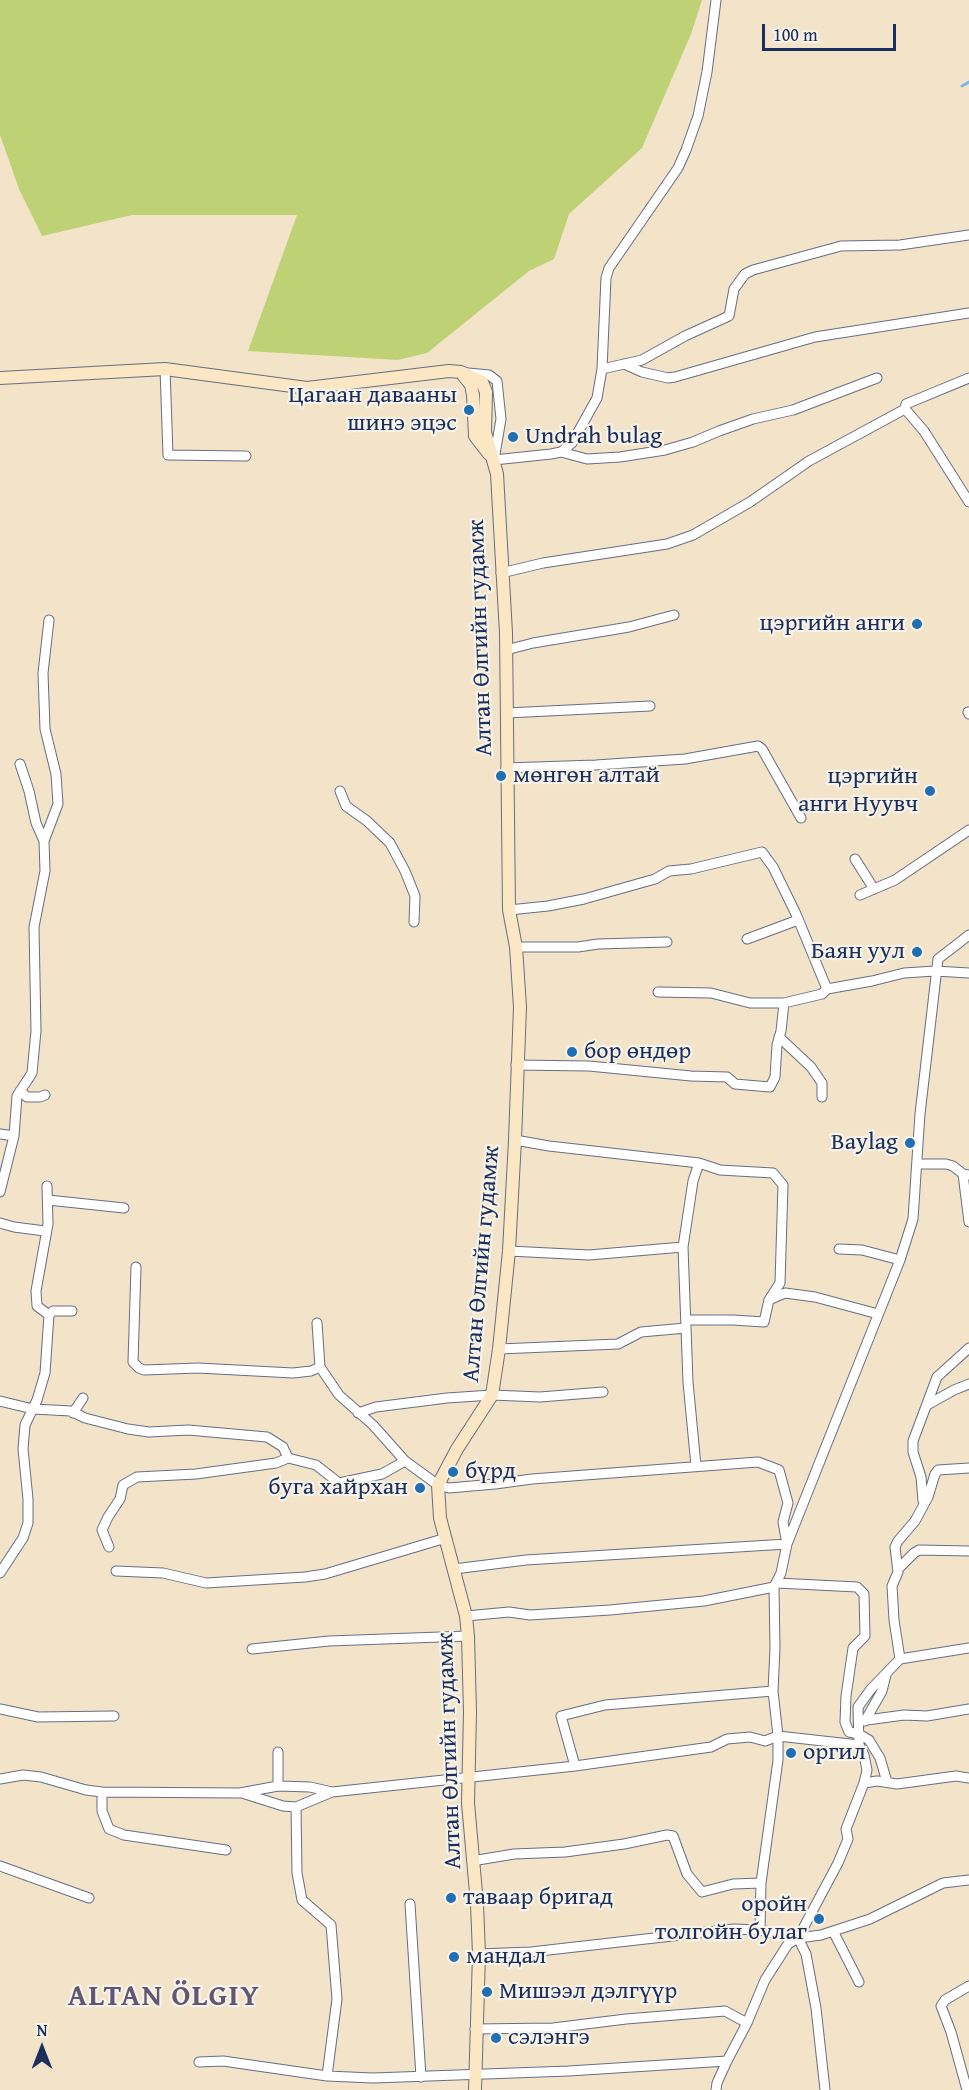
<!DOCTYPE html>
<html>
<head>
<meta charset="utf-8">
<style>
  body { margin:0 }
  #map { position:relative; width:969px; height:2090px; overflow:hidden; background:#f2e3c9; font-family:"Gentium Book Plus",serif }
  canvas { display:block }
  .north { position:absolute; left:12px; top:2018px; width:60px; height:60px; -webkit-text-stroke:4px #f7f3e8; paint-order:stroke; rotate:0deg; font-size:16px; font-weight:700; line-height:24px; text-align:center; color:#1b2f5e }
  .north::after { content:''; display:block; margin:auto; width:21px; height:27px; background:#1b2f5e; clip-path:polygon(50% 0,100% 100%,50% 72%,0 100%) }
  .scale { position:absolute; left:762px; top:24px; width:134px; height:27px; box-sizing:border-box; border:3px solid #1b2f5e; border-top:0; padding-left:8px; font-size:18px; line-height:21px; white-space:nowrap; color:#1b2f5e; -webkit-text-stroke:4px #f7f3e8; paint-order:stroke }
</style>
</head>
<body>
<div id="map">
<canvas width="969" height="2090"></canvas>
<div class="north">N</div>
<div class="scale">100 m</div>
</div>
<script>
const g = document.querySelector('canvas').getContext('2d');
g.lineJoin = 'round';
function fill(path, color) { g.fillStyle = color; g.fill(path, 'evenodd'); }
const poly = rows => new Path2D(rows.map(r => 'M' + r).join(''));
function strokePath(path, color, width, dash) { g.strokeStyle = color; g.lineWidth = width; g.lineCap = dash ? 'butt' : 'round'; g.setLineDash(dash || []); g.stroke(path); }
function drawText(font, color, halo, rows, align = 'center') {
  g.font = font + ' "Gentium Book Plus",serif'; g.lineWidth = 4.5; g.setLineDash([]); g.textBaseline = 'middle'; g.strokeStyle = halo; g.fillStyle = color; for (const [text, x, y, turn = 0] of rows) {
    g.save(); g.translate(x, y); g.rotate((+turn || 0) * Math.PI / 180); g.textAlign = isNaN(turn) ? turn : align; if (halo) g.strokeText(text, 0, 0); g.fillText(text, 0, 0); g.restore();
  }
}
fill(poly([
  [0,0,702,0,691,34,642,148,569,214,554,259,529,271,427,353,398,360,248,351,297,215,132,215,42,236,19,189,0,135]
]), '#bed275');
strokePath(poly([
  [962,86,969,82]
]), '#79b7ec', 3);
const minor = poly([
  [624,364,642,372,668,378,675,377,815,337,969,313],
  [165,369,168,455,246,456],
  [602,369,642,360,685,336,729,316,734,289,745,274,753,270,841,246,900,245,969,235],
  [468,373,489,375,497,381,501,419,494,460,551,454,561,452,572,443,597,398,602,369,606,278,609,268,678,168,686,150,698,116,707,72,716,0],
  [905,409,924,431,969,502],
  [561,452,587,459,620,457,665,450,693,442,719,431,753,419,793,410,877,378],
  [501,573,543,563,667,544,693,535,750,502,809,461,905,409,906,404,969,378],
  [506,650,533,643,629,627,674,615],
  [968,712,969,714],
  [507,713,650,706],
  [506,768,596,765,685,759,758,746,762,749,801,818],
  [340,791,346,806,367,821,390,843,405,871,415,896,414,922],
  [44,841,58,804,56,774,45,729,43,673,49,620],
  [855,859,874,889],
  [860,895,895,880,969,830],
  [509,910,548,906,584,899,655,879,669,871,691,869,762,852,773,867,796,914,827,989,822,994,784,1003,750,1003,711,993,658,992],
  [747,939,798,920],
  [516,947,578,947,598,944,667,942],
  [827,989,872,981,904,973,935,971,969,973],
  [779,1037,811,1067,822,1083,822,1097],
  [516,1065,589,1066,691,1076,727,1077,735,1084,770,1087,775,1077,777,1045,781,1031,784,1003],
  [20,1091,27,1097,40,1097,45,1095],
  [0,1134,14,1136,0,1192],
  [14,1136,17,1096,32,1073,36,1031,34,927,45,871,44,841,36,823,29,791,20,764],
  [515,1140,549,1146,699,1163,720,1170,773,1173,783,1185,780,1283,769,1300],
  [917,1164,946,1164,953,1166,963,1174,969,1175],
  [963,1174,969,1222],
  [48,1200,124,1208],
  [0,1223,14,1227,45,1231],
  [839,1249,862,1250,900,1260],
  [509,1251,589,1255,683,1247],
  [136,1267,133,1362,139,1368,144,1370,198,1368,293,1373,311,1371,320,1367],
  [49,1315,53,1311,72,1311],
  [686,1320,733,1320,764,1322,769,1300,785,1293,815,1297,878,1314],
  [317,1323,320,1367,339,1395,373,1425,405,1461,438,1485,449,1488,495,1484,532,1479,758,1462,779,1470,788,1503,783,1522,787,1544,526,1560,454,1569],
  [499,1349,618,1344,641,1332,686,1328],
  [0,1401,33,1409,71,1411,85,1418,128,1429,149,1432,188,1430,267,1437,283,1447,288,1458,316,1465,339,1483,382,1474,405,1461],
  [927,1405,954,1390,969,1384],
  [73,1413,83,1398],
  [358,1413,376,1407,447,1398,492,1395,540,1397,603,1392],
  [696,1466,688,1382,683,1247,693,1181,699,1163],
  [923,1501,921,1477,913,1452,913,1441,937,1377,969,1348],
  [109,1547,102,1530,108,1517,120,1499,123,1485,137,1477,196,1474,276,1463,288,1458],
  [898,1569,914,1553,919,1550,969,1551],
  [116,1571,163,1573,206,1583,305,1577,325,1574,446,1538],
  [0,1573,23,1538,28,1523,28,1499,23,1449,25,1425,37,1400,45,1373,49,1315,37,1306,36,1291,48,1224,47,1186],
  [777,1583,857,1587,864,1594,865,1636,853,1648,846,1696,845,1722,849,1732,859,1734,869,1740,880,1758,887,1782],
  [466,1616,509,1612,530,1615,610,1610,704,1601,774,1587],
  [252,1649,329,1641,468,1636],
  [900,1659,894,1620,892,1586,898,1572,895,1547,898,1541,915,1521,928,1497,935,1474,938,1470,969,1468],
  [0,1709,38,1717,114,1716],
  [867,1720,904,1715,927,1716,969,1709],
  [865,1721,882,1691,886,1675],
  [575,1766,561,1716,605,1705,773,1691],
  [0,1779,23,1775,41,1777,86,1790,102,1792,240,1793,278,1786,310,1787,332,1792,575,1766,711,1747,727,1739,750,1737,765,1741,778,1736,859,1745],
  [864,1783,877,1781,897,1784,956,1776,969,1778],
  [278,1786,278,1752],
  [102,1792,102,1811,109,1829,124,1835,226,1850],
  [242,1793,283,1806,296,1807,332,1792],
  [296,1807,297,1873,302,1900,331,1925,337,1999,327,2076],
  [472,1861,514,1854,565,1852,624,1844,667,1835,673,1836,687,1874,702,1892,733,1884,761,1883],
  [0,1866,89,1898],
  [410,1904,421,2077],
  [833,1931,859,1982],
  [798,1938,838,1863,848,1839,846,1829,864,1783,867,1770,864,1755,859,1745,858,1707,871,1689,900,1659,969,1648],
  [798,1938,821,1935,870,1919,943,1883,969,1880],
  [798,1938,806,1954,816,2008,825,2090],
  [479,1954,531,1952,734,1929,760,1930],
  [475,2029,553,2028,626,2019,725,2011,747,2023],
  [199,2062,223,2061,327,2076,373,2078,569,2071,727,2061],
  [716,2090,717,2083,727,2061,747,2023,765,1980,788,1944,798,1938,760,1930,761,1883,778,1760,778,1736,773,1691,775,1648,774,1587,781,1573,787,1544,900,1260,913,1219,920,1114,938,959,969,935],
  [967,2090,951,2032,941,2006,945,2000,969,1986]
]);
const secondary = poly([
  [463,375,471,385,473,395,475,436,489,454],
  [0,378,165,369,307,388,449,371,461,372,482,382,486,392,485,432,497,474,506,633,509,910,516,947,520,1007,515,1140,509,1251,499,1349,492,1395,457,1449,438,1485,440,1518,466,1616,468,1636,470,1712,468,1803,477,1904,479,1954,475,2090]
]);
strokePath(minor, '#666e83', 11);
strokePath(secondary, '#666e83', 14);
strokePath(minor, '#fff', 9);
strokePath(secondary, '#fbe7c3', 12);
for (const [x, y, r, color] of [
  [469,410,6,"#1f6fb2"],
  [513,437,6,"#1f6fb2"],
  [917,624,6,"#1f6fb2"],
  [501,776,6,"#1f6fb2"],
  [930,791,6,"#1f6fb2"],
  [917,952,6,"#1f6fb2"],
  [572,1052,6,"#1f6fb2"],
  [910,1143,6,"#1f6fb2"],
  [453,1472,6,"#1f6fb2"],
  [420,1488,6,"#1f6fb2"],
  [791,1753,6,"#1f6fb2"],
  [451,1898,6,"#1f6fb2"],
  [819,1919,6,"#1f6fb2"],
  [454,1957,6,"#1f6fb2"],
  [487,1992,6,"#1f6fb2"],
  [496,2038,6,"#1f6fb2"]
]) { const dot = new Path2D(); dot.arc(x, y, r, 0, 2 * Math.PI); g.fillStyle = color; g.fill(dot); strokePath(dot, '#f7f3e8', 2); }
drawText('24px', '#1b2f5e', '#f7f3e8', [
  ["Цагаан давааны",457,396,"right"],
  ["шинэ эцэс",457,424,"right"],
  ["Undrah bulag",525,437],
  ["цэргийн анги",905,624,"right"],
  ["мөнгөн алтай",513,776],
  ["цэргийн",918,777,"right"],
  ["анги Нуувч",918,805,"right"],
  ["Баян уул",905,952,"right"],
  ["бор өндөр",584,1052],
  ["Baylag",898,1143,"right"],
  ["бүрд",465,1472],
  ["буга хайрхан",408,1488,"right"],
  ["оргил",803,1753],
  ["таваар бригад",463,1898],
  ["оройн",807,1905,"right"],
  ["толгойн булаг",807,1933,"right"],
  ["мандал",466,1957],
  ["Мишээл дэлгүүр",499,1992],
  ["сэлэнгэ",508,2038]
], 'left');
drawText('24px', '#1b2f5e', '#f7f3e8', [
  ["Алтан Өлгийн гудамж",481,638,-92],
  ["Алтан Өлгийн гудамж",482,1264,-85],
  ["Алтан Өлгийн гудамж",450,1751,-92]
]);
g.letterSpacing = '1.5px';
drawText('bold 30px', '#615774', '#f7f3e8', [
  ["ALTAN ÖLGIY",164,1997]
]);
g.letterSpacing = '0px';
</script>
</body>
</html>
